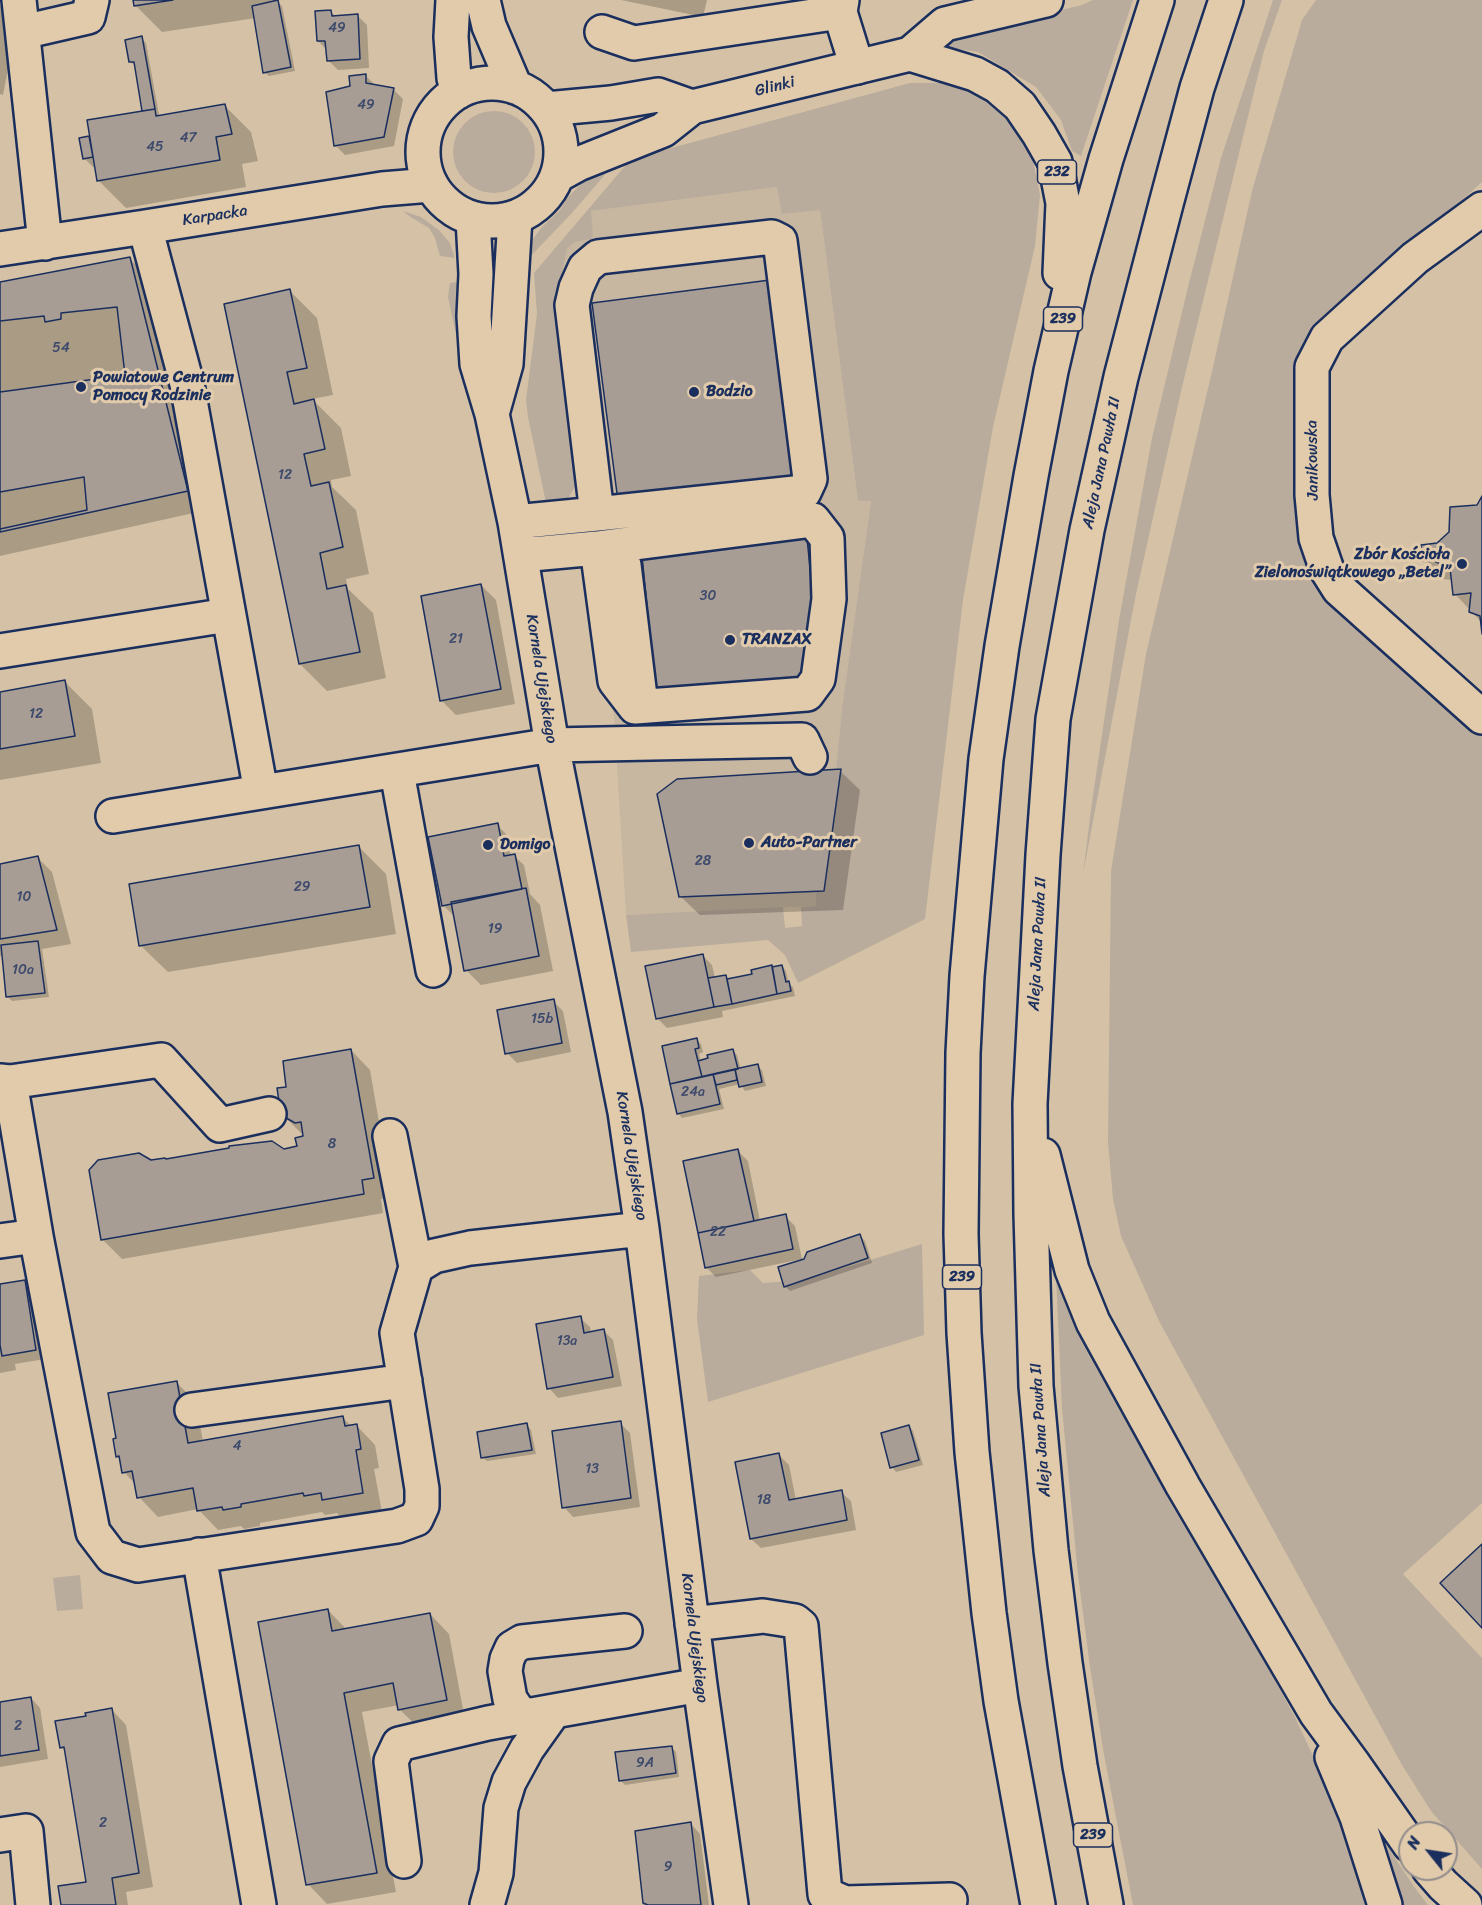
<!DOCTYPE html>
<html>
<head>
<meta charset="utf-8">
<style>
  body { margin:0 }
  #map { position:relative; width:1482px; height:1905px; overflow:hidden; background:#d5c2a6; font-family:Sriracha,sans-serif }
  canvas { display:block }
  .north { position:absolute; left:1398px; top:1821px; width:60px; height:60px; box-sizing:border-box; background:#e1cbab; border:2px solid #928d8c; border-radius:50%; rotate:300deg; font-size:16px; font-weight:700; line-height:24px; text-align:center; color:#1b2f5e }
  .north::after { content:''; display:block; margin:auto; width:21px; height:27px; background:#1b2f5e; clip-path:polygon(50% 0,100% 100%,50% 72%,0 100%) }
</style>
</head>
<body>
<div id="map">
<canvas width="1482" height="1905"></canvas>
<div class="north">N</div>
</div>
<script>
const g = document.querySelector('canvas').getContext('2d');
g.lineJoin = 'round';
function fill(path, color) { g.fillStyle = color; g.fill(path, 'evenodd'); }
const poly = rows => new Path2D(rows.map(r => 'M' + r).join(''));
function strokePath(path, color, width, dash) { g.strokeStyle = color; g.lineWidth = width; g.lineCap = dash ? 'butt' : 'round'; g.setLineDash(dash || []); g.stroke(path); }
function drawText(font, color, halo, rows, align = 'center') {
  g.font = font + ' Sriracha,sans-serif'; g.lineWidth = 6; g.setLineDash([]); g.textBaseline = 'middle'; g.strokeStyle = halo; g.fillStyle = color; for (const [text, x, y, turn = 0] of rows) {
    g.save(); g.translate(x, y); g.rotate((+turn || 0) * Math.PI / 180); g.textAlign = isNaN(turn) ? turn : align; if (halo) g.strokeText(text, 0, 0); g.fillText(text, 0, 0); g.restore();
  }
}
fill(poly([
  [778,187,820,210,858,501,871,501,843,701,841,769,824,891,816,906,626,915,614,716,578,531,582,529,554,313,567,249,590,211]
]), '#c7b7a1');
fill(poly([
  [1093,0,1133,0,1081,156,1072,151,1061,120,1036,87,978,52,951,48,946,43,956,35,1082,5],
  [1273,0,1282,0,1264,51,1182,387,1136,594,1083,874,1092,802,1119,620,1152,438,1188,287,1221,158],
  [1316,0,1482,0,1482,182,1311,336,1324,596,1373,644,1482,737,1482,1503,1403,1574,1482,1658,1482,1869,1431,1811,1402,1765,1159,1321,1121,1236,1113,1199,1108,1142,1111,871,1146,654,1213,367,1252,191,1302,20],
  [910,83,942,83,966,90,988,101,1013,121,1025,136,1032,156,1040,195,1035,246,993,427,963,600,925,919,798,983,785,955,768,940,631,952,626,915,783,907,785,928,802,926,801,907,816,906,816,891,824,891,843,701,871,501,858,501,820,210,782,214,777,187,591,211,593,236,591,239,574,242,567,249,554,313,576,485,569,497,565,500,546,503,528,417,526,400,537,314,534,273,631,159],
  '453 152a41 41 0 1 1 82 0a41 41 0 1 1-82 0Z',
  [608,169,603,177,571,214,526,261,532,240,542,227,560,210,568,197,581,184],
  [403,211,421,217,439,230,450,243,455,258,440,256,435,238,429,228,409,216],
  [458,282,459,334,461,358,448,297,450,283],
  [922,1244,924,1335,708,1402,697,1319,699,1276,750,1270,763,1283,805,1280],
  [1056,1276,1058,1276,1139,1434,1295,1717,1330,1793,1356,1860,1370,1905,1133,1905,1104,1755,1090,1667,1078,1575,1062,1408],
  [80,1575,83,1609,57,1611,53,1578],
  [1383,1840,1415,1888,1428,1905,1403,1905]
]), '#b9ac9c');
fill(poly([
  [134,0,276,0,282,6,295,71,269,76,264,72,256,18,162,32,135,5],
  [621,0,707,0,703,17],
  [0,5,17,22,3,95,0,94],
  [330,11,336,17,357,15,367,25,369,68,338,70,328,60,327,50,318,41],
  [141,38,146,43,159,115,161,117,224,105,251,132,258,161,242,164,246,187,126,208,99,181,97,171,84,158,81,139,91,137,144,112,136,66,130,62],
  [365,75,376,86,393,89,403,99,394,146,345,155,335,145,351,87],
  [130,259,149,278,207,510,0,556,0,283],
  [290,291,317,318,333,395,312,399,341,428,351,476,331,480,332,487,356,510,369,574,346,579,348,589,373,613,386,678,327,691,300,664,226,305],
  [1482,499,1482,623,1455,594,1453,580,1442,579,1423,560,1477,507],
  [806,540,825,559,832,618,825,700,677,715],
  [481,585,496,600,515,704,456,715,441,700],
  [65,682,92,709,101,763,0,780,0,694],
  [840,771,860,790,843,910,700,915,680,896],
  [497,825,507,835,511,856,514,856,524,865,530,894,540,905,553,971,481,985,466,970,455,914,453,915,443,905],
  [359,847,386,874,396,934,168,972,140,945],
  [37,857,52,872,71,944,42,949,49,997,12,1001,7,996,4,956,0,956,0,865],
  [702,955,712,965,715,978,725,976,729,980,782,966,786,971,789,984,793,987,795,996,722,1011,723,1017,667,1028,658,1019],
  [553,1001,563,1011,571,1052,517,1063,507,1053],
  [697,1040,701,1044,703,1052,699,1054,701,1062,733,1051,737,1055,741,1070,757,1066,762,1070,766,1086,745,1091,740,1084,719,1089,724,1109,682,1118,678,1113],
  [351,1050,370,1070,392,1197,381,1199,383,1213,122,1259,102,1239,150,1162,284,1151,299,1147,304,1137,303,1135,282,1114,287,1089],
  [738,1151,748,1161,760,1221,785,1216,795,1226,802,1259,716,1277,706,1267],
  [860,1236,865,1241,872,1263,790,1291,785,1286],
  [24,1282,34,1291,45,1359,15,1364,16,1370,0,1373,0,1286],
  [580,1318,590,1327,591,1333,604,1331,613,1340,622,1386,558,1398,549,1388],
  [177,1383,196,1402,203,1442,343,1418,351,1426,356,1425,375,1445,379,1468,374,1469,382,1512,342,1519,337,1513,325,1515,322,1512,260,1523,260,1526,244,1529,241,1526,218,1530,198,1509,158,1517,139,1497,136,1485,124,1472,122,1461,117,1456],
  [620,1423,630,1433,640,1507,573,1517,564,1507],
  [527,1425,531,1430,536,1454,487,1461,482,1457],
  [909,1426,913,1431,923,1465,896,1472,892,1467],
  [779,1455,789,1465,796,1500,841,1492,851,1501,856,1530,761,1548,751,1539],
  [328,1610,347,1630,430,1614,449,1634,465,1720,419,1728,399,1709,399,1705,362,1712,396,1892,327,1904,308,1884],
  [31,1698,40,1708,48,1759,0,1767,0,1703],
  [112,1710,126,1725,153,1887,126,1892,128,1905,63,1905,88,1883,66,1752,61,1747,87,1717],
  [671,1747,676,1752,679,1777,625,1785,620,1780],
  [691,1824,700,1834,709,1905,643,1905,636,1832]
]), '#0003');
const building = poly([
  [133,0,173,0,134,6,133,0],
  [278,0,291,67,263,73,252,6,278,0],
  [331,10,332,16,358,14,360,59,327,61,325,41,317,41,315,11,331,10],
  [142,36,155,109,142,111,134,62,129,62,125,40,142,36],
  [366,74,366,83,394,88,384,137,334,146,326,92,350,86,349,76,366,74],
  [225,104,232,134,216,137,220,160,97,181,87,120,155,109,156,116,225,104],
  [89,136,93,157,83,159,79,138,89,136],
  [130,257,188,491,0,532,0,282,130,257],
  [770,280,795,478,618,501,592,303,770,280],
  [290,289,307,368,287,372,294,404,314,399,325,449,304,454,311,486,329,482,343,547,320,553,327,589,346,585,360,652,299,664,224,304,290,289],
  [117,307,125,375,0,392,0,321,44,316,45,322,61,319,61,313,117,307],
  [84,477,87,510,0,529,0,492,84,477],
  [1482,496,1482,634,1480,616,1469,612,1471,593,1453,595,1450,568,1434,561,1422,561,1421,545,1437,543,1449,532,1450,507,1477,505,1482,496],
  [807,538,813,598,806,681,656,697,642,556,807,538],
  [481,584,501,689,440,701,421,596,481,584],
  [65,680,75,736,0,749,0,692,65,680],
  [841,769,824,891,679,897,657,794,677,779,841,769],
  [498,823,504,856,515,854,522,889,442,906,428,837,498,823],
  [359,845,370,907,139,946,129,884,359,845],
  [38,856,57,930,0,939,0,864,38,856],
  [526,888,539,956,464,971,451,902,526,888],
  [38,941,45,993,6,997,1,945,38,941],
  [703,954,714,1007,656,1019,645,966,703,954],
  [772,965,777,994,732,1004,727,979,752,974,751,970,772,965],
  [782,965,786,982,789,981,791,991,777,994,772,967,782,965],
  [726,975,732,1004,714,1007,708,978,726,975],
  [554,999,562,1043,505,1054,497,1010,554,999],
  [697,1038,699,1048,695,1049,702,1077,670,1084,662,1046,697,1038],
  [351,1049,374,1178,362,1180,364,1194,101,1240,89,1170,98,1160,139,1153,151,1160,165,1158,166,1159,229,1148,229,1146,272,1141,284,1149,297,1146,295,1138,303,1136,301,1122,295,1123,281,1115,277,1088,286,1087,283,1061,351,1049],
  [733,1049,738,1069,702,1077,698,1061,708,1058,707,1055,733,1049],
  [758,1064,762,1082,739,1087,735,1069,758,1064],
  [735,1069,737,1080,716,1085,713,1074,735,1069],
  [713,1074,720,1104,677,1114,670,1084,713,1074],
  [738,1149,754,1221,698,1233,683,1161,738,1149],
  [786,1214,793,1249,705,1268,698,1233,786,1214],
  [860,1234,868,1258,784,1287,778,1267,804,1259,807,1252,860,1234],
  [25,1280,36,1350,2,1356,0,1345,0,1284,25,1280],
  [581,1316,584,1333,604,1329,613,1377,547,1389,536,1324,581,1316],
  [177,1381,188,1443,343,1416,345,1426,357,1424,361,1449,356,1450,363,1493,322,1500,321,1493,304,1496,303,1493,241,1504,241,1507,223,1510,222,1507,197,1511,193,1488,137,1498,132,1471,122,1473,119,1456,116,1457,113,1439,116,1438,108,1393,177,1381],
  [621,1421,631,1498,562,1508,552,1431,621,1421],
  [527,1423,532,1450,481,1458,477,1432,527,1423],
  [909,1425,919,1460,890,1468,881,1433,909,1425],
  [779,1453,789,1500,842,1490,847,1520,750,1539,735,1462,779,1453],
  [1482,1544,1482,1628,1440,1583,1482,1544],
  [328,1609,332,1631,430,1613,447,1700,398,1710,393,1683,344,1693,377,1873,306,1885,258,1622,328,1609],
  [31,1697,39,1750,0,1756,0,1702,31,1697],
  [112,1708,139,1873,112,1878,116,1905,61,1905,58,1886,86,1882,64,1747,60,1748,55,1721,86,1716,85,1713,112,1708],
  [672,1746,676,1773,619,1781,615,1752,672,1746],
  [691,1822,701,1905,648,1905,643,1903,635,1831,691,1822]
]);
fill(building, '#a79d95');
strokePath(building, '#1b2f5e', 1.5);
const minor = poly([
  [19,0,45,243],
  [842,0,840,12,857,67],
  [23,32,88,17,92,0],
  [602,32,634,43,840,12],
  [1482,209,1415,258,1327,338,1312,367,1312,495,1316,538,1327,570,1339,589,1482,717],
  [473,219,476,274,474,316,477,364,492,414,515,522,552,745,625,1112,642,1229,700,1685,731,1905],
  [145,227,187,384,261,792],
  [0,249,145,227,382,189,431,185],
  [492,414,506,364,515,218],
  [515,522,597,514,572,305,576,288,585,268,598,257,772,237,780,241,810,479,804,492,597,514],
  [521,555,597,548,813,520,827,538,829,599,818,679,807,694,635,707,615,681,597,548],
  [624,565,641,705],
  [0,651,228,615],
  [397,772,433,970],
  [113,816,552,745,802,740,810,757],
  [0,1081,10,1082,161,1060,220,1125,269,1114],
  [390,1136,416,1267],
  [36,1236,93,1532,112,1557,138,1565,397,1526,416,1519,422,1506,422,1489,397,1333,416,1267,434,1256,470,1248,642,1229],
  [0,1241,36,1236,10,1082],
  [192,1410,405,1381],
  [199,1555,259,1905],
  [692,1624,763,1616,795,1621,801,1626,825,1894,845,1903,950,1900],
  [529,1716,518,1711,510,1699,505,1671,507,1659,512,1648,522,1642,625,1631],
  [0,1835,26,1831,33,1905],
  [404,1861,391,1761,399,1744,488,1723,554,1711],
  [487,1905,496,1873,501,1808,509,1782,527,1749,554,1711,700,1685]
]);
const major = poly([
  [453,0,451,37,454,78,458,92],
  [483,0,489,26,515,87],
  [910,54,975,74,997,86,1020,106,1039,134,1055,162,1063,203,1060,273],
  '423 152a69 69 0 1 1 138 0a69 69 0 1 1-138 0Z',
  [546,109,611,103,658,95,692,107],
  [558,175,578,164,663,130,692,107,910,54,945,24,1046,0],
  [1043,1155,1072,1270,1093,1322,1183,1486,1316,1713,1352,1762,1410,1845],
  [1332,1757,1357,1817,1385,1905],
  [1429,1869,1443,1885,1465,1905],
  [1038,1905,1001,1701,989,1613,972,1452,964,1333,961,1234,963,1053,967,976,986,759,1002,646,1031,476,1051,371,1074,272,1106,159,1157,0],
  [1106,1905,1080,1766,1065,1663,1051,1550,1036,1386,1031,1214,1030,1104,1043,855,1053,719,1087,530,1121,377,1166,204,1197,88,1226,0]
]);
strokePath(minor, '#1b2f5e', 38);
strokePath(major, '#1b2f5e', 38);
strokePath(minor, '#e1cbab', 33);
strokePath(major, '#e1cbab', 33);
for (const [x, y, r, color] of [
  [81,387,6,"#1b2f5e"],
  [694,392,6,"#1b2f5e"],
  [1462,564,6,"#1b2f5e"],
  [730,640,6,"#1b2f5e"],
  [749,843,6,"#1b2f5e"],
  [488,845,6,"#1b2f5e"]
]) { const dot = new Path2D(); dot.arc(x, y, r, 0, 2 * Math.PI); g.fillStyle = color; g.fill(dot); strokePath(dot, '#e1cbab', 2); }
drawText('14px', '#3e4a6c', null, [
  ["49",337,28],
  ["49",366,105],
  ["47",188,138],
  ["45",155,147],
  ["54",61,348],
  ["12",285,475],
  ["30",708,596],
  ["21",456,639],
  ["12",36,714],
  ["28",703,861],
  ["29",302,887],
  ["10",24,897],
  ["19",495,929],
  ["10a",23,970],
  ["15b",542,1019],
  ["24a",693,1092],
  ["8",332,1144],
  ["22",718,1232],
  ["13a",567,1341],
  ["4",237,1446],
  ["13",592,1469],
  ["18",764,1500],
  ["2",18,1726],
  ["9A",645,1763],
  ["2",103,1823],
  ["9",668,1867]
]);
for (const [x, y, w] of [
  [1057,172,39],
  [1063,319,39],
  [962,1277,39],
  [1093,1835,39]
]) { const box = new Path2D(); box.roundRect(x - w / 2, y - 12, w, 24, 4.5); g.fillStyle = '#e1cbab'; g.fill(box); strokePath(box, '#1b2f5e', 1.5); }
drawText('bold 15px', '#1b2f5e', null, [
  ["232",1057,172],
  ["239",1063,319],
  ["239",962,1277],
  ["239",1093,1835]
]);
drawText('16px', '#1b2f5e', '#e1cbab', [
  ["Glinki",775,87,-14],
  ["Karpacka",215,216,-9],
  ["Janikowska",1313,460,-91],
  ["Aleja Jana Pawła II",1102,463,-78],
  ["Kornela Ujejskiego",541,679,81],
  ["Aleja Jana Pawła II",1038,944,-87],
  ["Kornela Ujejskiego",631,1156,81],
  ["Aleja Jana Pawła II",1041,1430,-94],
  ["Kornela Ujejskiego",694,1638,83]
]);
drawText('bold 16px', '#1b2f5e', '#e1cbab', [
  ["Powiatowe Centrum",93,378],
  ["Pomocy Rodzinie",93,396],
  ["Bodzio",706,392],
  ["Zbór Kościoła",1450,555,"right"],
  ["Zielonoświątkowego „Betel”",1450,573,"right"],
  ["TRANZAX",742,640],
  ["Auto-Partner",761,843],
  ["Domigo",500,845]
], 'left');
</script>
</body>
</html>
